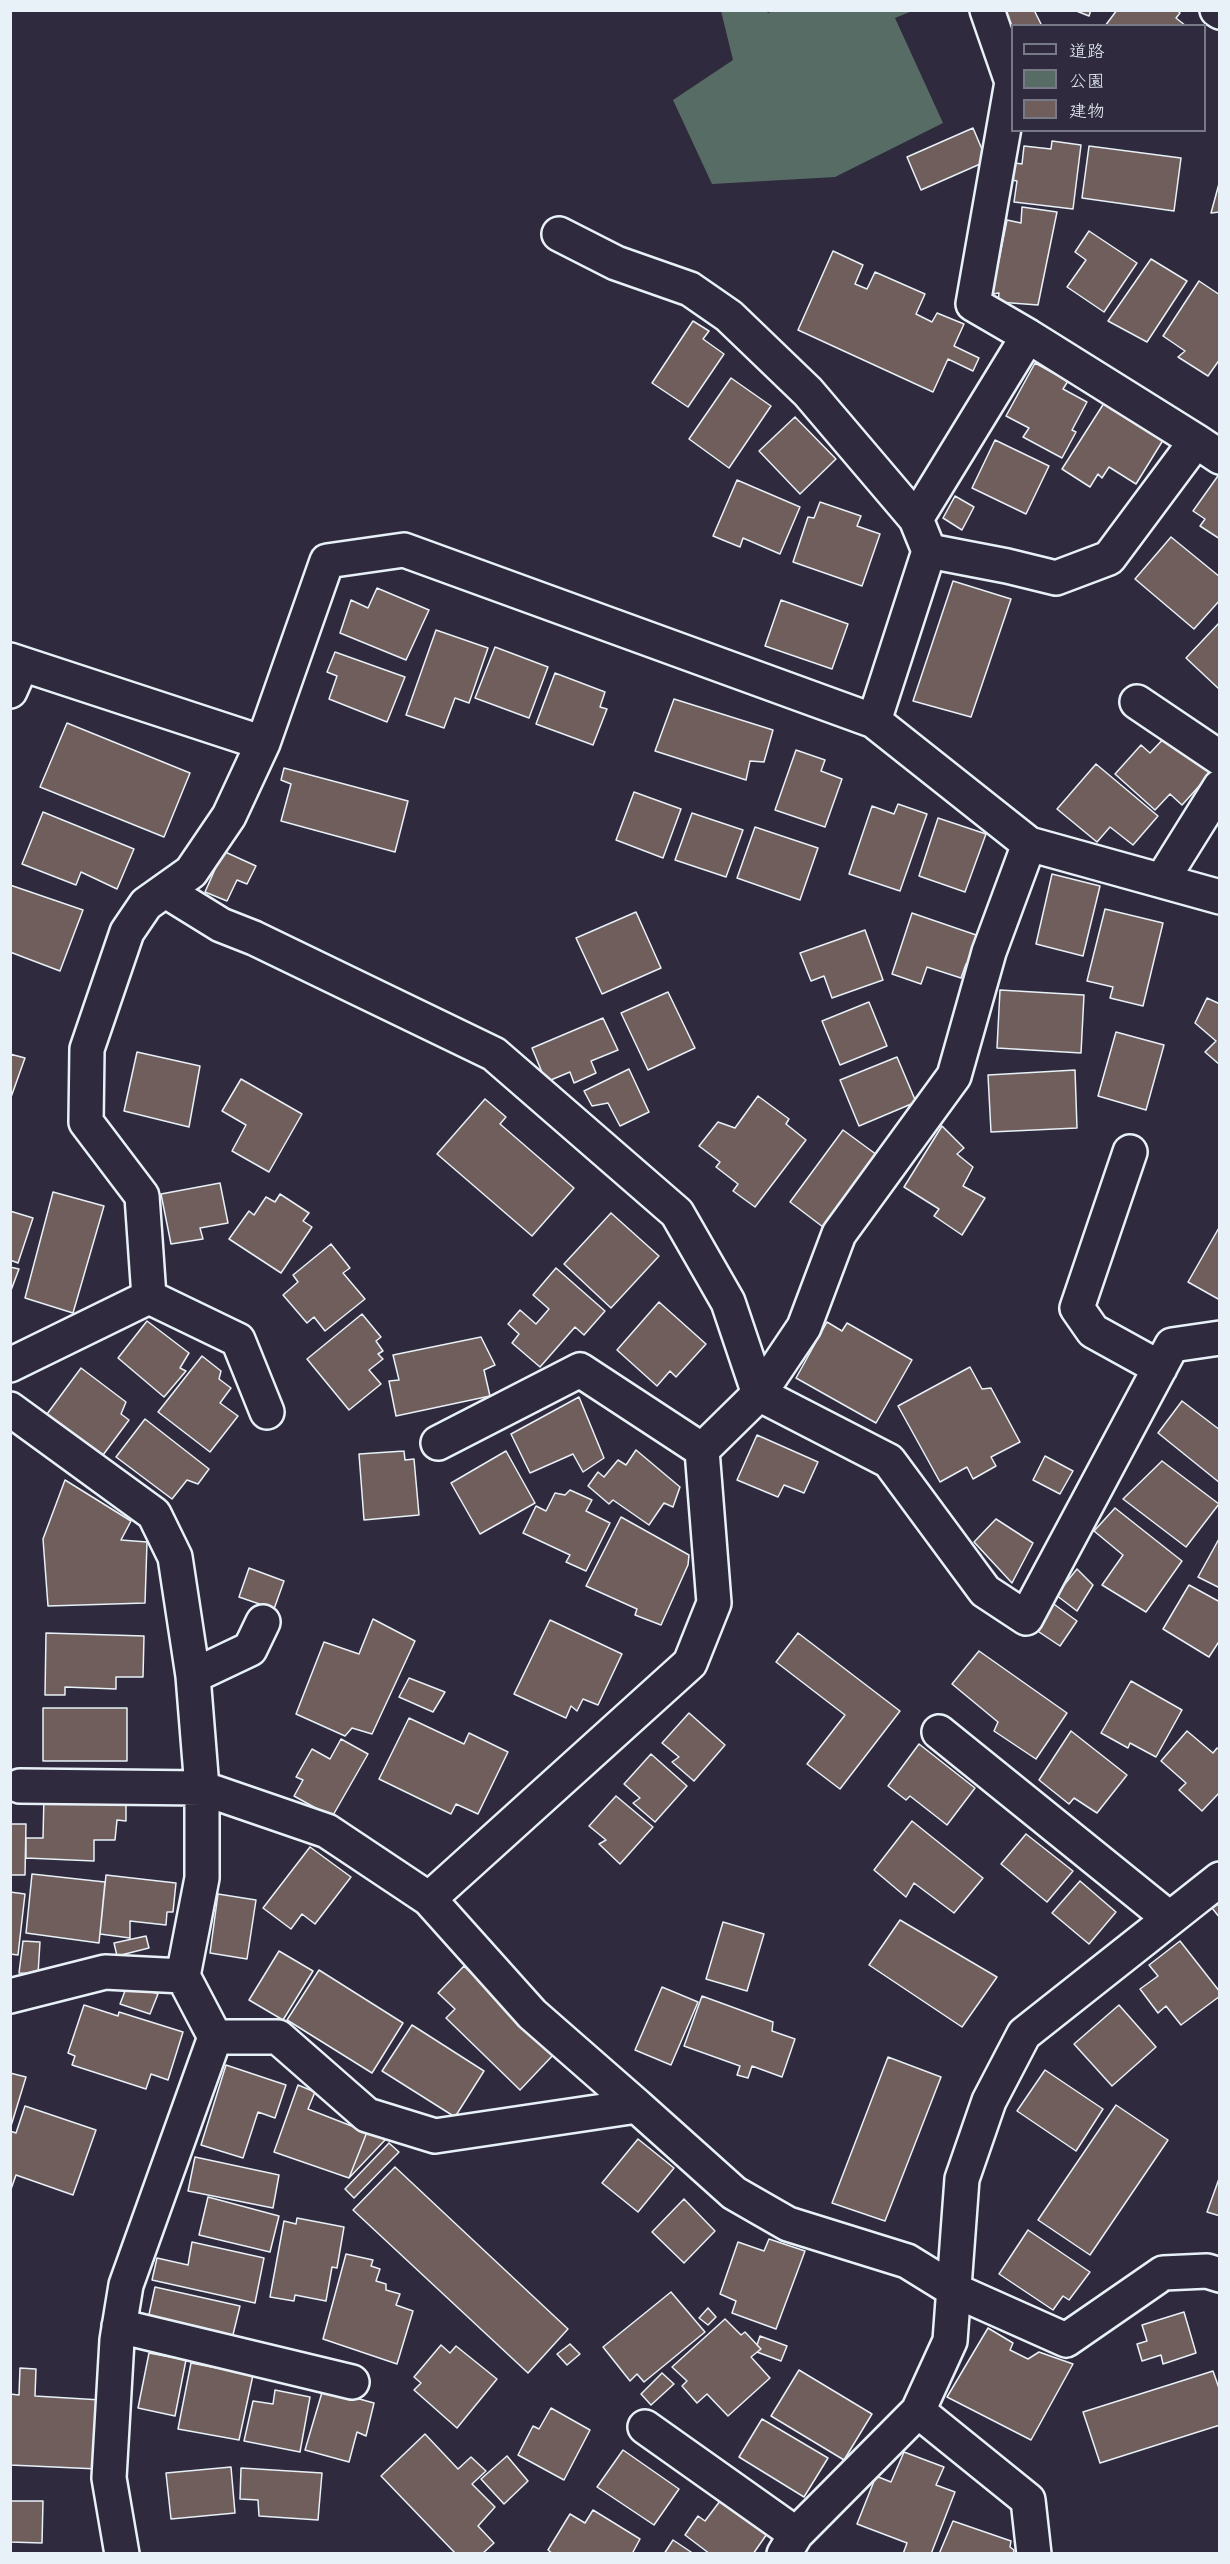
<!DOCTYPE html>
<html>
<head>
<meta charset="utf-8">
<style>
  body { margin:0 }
  #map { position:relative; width:1230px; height:2564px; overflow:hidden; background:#2f2a3d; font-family:Delius,"Klee One",sans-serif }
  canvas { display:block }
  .frame { position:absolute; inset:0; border:12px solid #e8f1f8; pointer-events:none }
  .legend { position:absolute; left:1011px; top:24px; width:195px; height:108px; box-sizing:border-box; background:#2f2a3d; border:2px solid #797a88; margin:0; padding:8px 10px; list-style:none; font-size:18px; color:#e8f1f8 }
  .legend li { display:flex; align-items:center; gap:12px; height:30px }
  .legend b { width:30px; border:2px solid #797a88 }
</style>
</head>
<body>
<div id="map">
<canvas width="1230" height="2564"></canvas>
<div class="frame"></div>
<ul class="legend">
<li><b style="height:8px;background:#2f2a3d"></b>道路</li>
<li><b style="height:16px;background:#586c66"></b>公園</li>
<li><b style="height:16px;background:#6f5e5c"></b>建物</li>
</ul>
</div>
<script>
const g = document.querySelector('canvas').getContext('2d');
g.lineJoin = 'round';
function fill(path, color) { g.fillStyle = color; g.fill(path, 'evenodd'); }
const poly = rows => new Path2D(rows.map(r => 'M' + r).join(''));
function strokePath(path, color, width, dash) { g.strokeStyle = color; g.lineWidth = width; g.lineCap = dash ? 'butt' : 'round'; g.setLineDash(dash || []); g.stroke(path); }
fill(poly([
  [776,10,912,11,895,18,943,123,835,177,712,184,673,100,733,60,721,11,766,11,768,13]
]), '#586c66');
const building = poly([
  [1002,10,1034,10,1042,26,1012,26,1012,48,1002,10],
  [1074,10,1091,10,1089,16,1074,10],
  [1117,10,1177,10,1180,13,1176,18,1186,26,1105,26,1117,10],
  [973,128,987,161,921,190,907,157,973,128],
  [1052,141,1081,145,1073,209,1014,202,1017,181,1012,180,1015,163,1022,164,1024,146,1051,149,1052,141],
  [1089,146,1181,158,1174,211,1082,198,1089,146],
  [1220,180,1220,212,1211,213,1220,180],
  [1022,207,1057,212,1038,305,998,302,999,293,992,294,1007,220,1021,223,1022,207],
  [1089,231,1137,263,1104,312,1067,287,1086,260,1075,252,1089,231],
  [833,251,863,265,855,284,867,289,875,272,925,294,916,314,932,322,937,313,964,324,954,346,979,358,973,371,948,359,933,392,798,330,833,251],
  [1151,259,1187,281,1147,342,1108,321,1151,259],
  [1199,281,1220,295,1220,359,1208,376,1178,357,1185,351,1163,336,1199,281],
  [693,321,709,331,703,339,724,354,688,407,652,383,693,321],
  [1035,363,1068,381,1063,389,1087,402,1072,430,1076,432,1062,458,1023,437,1029,428,1006,416,1035,363],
  [731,378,771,406,729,468,689,439,731,378],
  [1106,400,1165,437,1136,484,1109,467,1102,478,1098,474,1090,487,1062,469,1106,400],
  [795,417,836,459,800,494,759,451,795,417],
  [995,440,1049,466,1026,514,972,488,995,440],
  [1220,473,1220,539,1200,526,1205,519,1193,511,1220,473],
  [737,480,800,507,780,554,743,538,740,547,713,536,737,480],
  [955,496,974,507,962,530,943,518,955,496],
  [820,502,861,516,857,526,880,534,862,586,793,562,808,517,814,518,820,502],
  [1171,537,1220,577,1220,600,1194,629,1135,579,1171,537],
  [953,581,1011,599,971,717,913,701,953,581],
  [377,588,429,610,406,660,340,633,351,600,368,608,377,588],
  [781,600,848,624,832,669,765,646,781,600],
  [1220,622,1220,689,1219,689,1186,658,1220,622],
  [436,630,488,648,469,703,455,698,444,728,406,715,436,630],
  [495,647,548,667,529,718,475,698,495,647],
  [335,652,405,677,387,722,329,699,337,676,327,672,335,652],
  [555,673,605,692,600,707,607,709,593,745,536,724,555,673],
  [674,699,773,730,764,762,750,761,746,780,655,751,674,699],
  [67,723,190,773,164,837,40,787,67,723],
  [1168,734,1211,773,1182,805,1170,794,1155,810,1115,774,1141,745,1150,753,1168,734],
  [796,750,825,760,821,771,842,779,825,827,775,810,796,750],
  [1096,764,1158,816,1133,845,1110,827,1097,842,1057,809,1096,764],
  [284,768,408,801,395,852,281,821,291,784,281,780,284,768],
  [634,792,681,809,663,858,616,840,634,792],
  [898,804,927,814,900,891,849,874,872,806,894,814,898,804],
  [43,812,134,849,117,889,81,872,76,885,22,864,43,812],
  [692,813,743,830,726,877,675,860,692,813],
  [938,818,986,834,965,892,919,876,938,818],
  [755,827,818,848,800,900,737,878,755,827],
  [223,851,256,866,247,884,237,880,227,901,205,892,223,851],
  [1052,874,1100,886,1083,956,1036,944,1052,874],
  [10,885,83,910,60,971,10,952,10,885],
  [1105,909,1163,923,1143,1006,1110,998,1113,987,1087,981,1105,909],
  [636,912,661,968,602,994,576,938,636,912],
  [912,913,982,937,972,966,966,964,961,978,927,967,921,984,892,974,912,913],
  [865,930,883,980,832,998,824,976,811,981,800,953,865,930],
  [1000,990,1084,995,1081,1053,997,1048,1000,990],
  [668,992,695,1048,648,1070,621,1013,668,992],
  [1207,998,1220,1004,1220,1065,1205,1052,1216,1041,1195,1023,1207,998],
  [869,1002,887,1046,840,1065,822,1021,869,1002],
  [603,1018,618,1050,591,1061,596,1073,574,1083,570,1072,546,1082,532,1048,603,1018],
  [1116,1032,1164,1045,1146,1110,1098,1096,1116,1032],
  [137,1052,200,1066,189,1127,124,1111,137,1052],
  [10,1054,25,1058,10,1100,10,1054],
  [897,1057,916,1102,859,1126,840,1080,897,1057],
  [629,1069,649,1112,620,1126,608,1103,592,1106,584,1091,629,1069],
  [1075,1070,1077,1128,991,1132,988,1075,1075,1070],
  [241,1079,302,1114,269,1172,232,1151,246,1125,222,1111,241,1079],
  [758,1096,789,1119,786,1124,806,1140,755,1207,733,1191,738,1184,716,1167,720,1162,699,1146,718,1122,735,1128,758,1096],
  [485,1099,506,1117,500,1124,574,1188,532,1236,437,1154,485,1099],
  [942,1126,964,1148,957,1154,973,1167,963,1186,985,1198,962,1235,934,1216,939,1209,904,1187,942,1126],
  [843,1130,877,1155,823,1227,790,1202,843,1130],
  [220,1183,228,1223,200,1228,203,1239,171,1244,161,1194,220,1183],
  [53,1192,104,1206,73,1313,25,1298,53,1192],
  [280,1194,309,1213,303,1221,312,1227,281,1273,229,1239,249,1211,254,1215,266,1197,275,1202,280,1194],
  [10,1211,33,1218,18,1263,10,1260,10,1211],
  [611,1213,659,1256,611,1308,564,1264,611,1213],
  [1220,1226,1220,1300,1188,1282,1220,1226],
  [331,1244,350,1268,343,1273,365,1299,325,1331,314,1317,307,1323,283,1295,298,1282,293,1275,331,1244],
  [10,1267,19,1269,10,1293,10,1267],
  [556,1268,605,1311,584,1335,575,1327,540,1367,512,1343,519,1334,508,1324,520,1310,536,1324,549,1309,533,1295,556,1268],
  [659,1302,706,1344,676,1377,670,1371,657,1386,617,1350,659,1302],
  [362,1314,381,1337,376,1341,383,1351,378,1354,383,1359,369,1370,381,1384,349,1410,307,1359,362,1314],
  [147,1321,189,1353,180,1368,186,1371,164,1397,118,1358,147,1321],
  [827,1322,842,1331,847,1323,912,1360,876,1423,796,1378,827,1322],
  [481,1337,495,1365,484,1370,490,1396,396,1416,389,1381,399,1380,393,1355,481,1337],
  [202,1356,221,1371,219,1379,231,1388,220,1403,238,1416,210,1452,158,1412,202,1356],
  [970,1367,982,1389,991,1388,1020,1442,991,1457,996,1466,973,1479,967,1467,940,1482,898,1406,970,1367],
  [81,1368,126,1402,121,1414,129,1420,103,1455,47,1414,81,1368],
  [579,1397,604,1458,583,1472,573,1454,530,1473,511,1434,579,1397],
  [1182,1401,1220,1430,1220,1483,1158,1433,1182,1401],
  [145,1419,209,1469,198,1484,187,1480,172,1499,116,1457,145,1419],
  [757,1435,818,1462,804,1493,784,1485,778,1497,737,1480,757,1435],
  [636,1450,680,1487,673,1507,664,1503,649,1525,613,1500,609,1504,588,1486,598,1472,604,1477,618,1460,626,1465,636,1450],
  [404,1451,405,1460,414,1459,419,1515,364,1520,359,1454,404,1451],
  [506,1451,535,1503,480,1534,451,1483,506,1451],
  [1045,1456,1073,1471,1060,1494,1033,1480,1045,1456],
  [1162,1461,1219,1504,1186,1547,1123,1499,1162,1461],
  [65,1480,131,1521,121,1540,147,1542,145,1603,48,1606,43,1539,65,1480],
  [570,1490,592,1500,586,1511,610,1523,586,1571,566,1562,570,1555,523,1533,536,1506,546,1511,555,1493,565,1495,570,1490],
  [1115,1508,1182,1561,1146,1612,1102,1585,1123,1555,1094,1531,1115,1508],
  [621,1517,689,1555,688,1565,661,1625,635,1615,637,1609,586,1586,621,1517],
  [996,1519,1033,1543,1012,1583,974,1542,996,1519],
  [1220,1537,1220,1588,1198,1577,1220,1537],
  [249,1568,284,1581,274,1609,239,1597,249,1568],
  [1077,1569,1093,1585,1077,1611,1056,1595,1077,1569],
  [1189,1585,1220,1602,1220,1640,1209,1657,1163,1629,1189,1585],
  [1051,1602,1077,1621,1060,1646,1033,1628,1051,1602],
  [373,1619,415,1641,372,1734,352,1728,345,1736,296,1714,324,1642,359,1654,373,1619],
  [550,1620,622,1654,598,1705,583,1699,577,1711,571,1706,566,1718,514,1694,550,1620],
  [46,1633,144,1636,143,1677,116,1677,116,1689,65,1687,65,1695,45,1695,46,1633],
  [798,1633,900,1711,840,1789,807,1764,845,1715,776,1662,798,1633],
  [979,1651,1067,1713,1036,1759,994,1731,998,1722,952,1684,979,1651],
  [409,1678,445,1692,433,1712,399,1697,409,1678],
  [1131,1681,1182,1710,1156,1757,1130,1743,1128,1748,1101,1733,1131,1681],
  [43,1708,127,1708,127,1761,43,1761,43,1708],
  [689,1713,725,1745,694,1781,672,1762,679,1757,662,1743,689,1713],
  [409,1718,464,1744,469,1733,508,1752,478,1814,456,1804,451,1814,379,1779,409,1718],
  [1071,1731,1127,1775,1097,1813,1074,1798,1069,1804,1039,1780,1071,1731],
  [1187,1731,1213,1753,1217,1748,1220,1750,1220,1792,1202,1811,1179,1790,1186,1783,1161,1761,1187,1731],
  [341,1739,368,1754,332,1817,294,1796,303,1780,296,1777,312,1749,330,1759,341,1739],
  [919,1744,975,1788,947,1825,910,1796,906,1800,888,1786,919,1744],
  [651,1754,687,1786,655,1822,633,1803,640,1798,624,1784,651,1754],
  [44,1795,126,1797,126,1821,117,1820,115,1840,94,1840,94,1861,26,1858,26,1838,43,1838,44,1795],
  [616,1796,653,1827,620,1864,599,1844,606,1840,589,1826,616,1796],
  [912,1821,983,1878,954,1913,914,1883,906,1897,874,1870,912,1821],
  [10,1824,26,1824,25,1875,10,1875,10,1824],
  [1026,1834,1073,1871,1047,1902,1001,1864,1026,1834],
  [310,1847,351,1877,315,1924,302,1914,291,1929,263,1908,310,1847],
  [32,1874,105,1882,99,1943,26,1933,32,1874],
  [106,1875,176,1883,173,1912,167,1912,166,1925,130,1921,130,1938,100,1934,106,1875],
  [1080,1881,1116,1912,1089,1944,1052,1913,1080,1881],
  [10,1892,25,1894,18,1955,10,1954,10,1892],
  [218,1894,256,1900,247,1959,210,1953,218,1894],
  [1220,1903,1220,1918,1212,1908,1220,1903],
  [900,1920,997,1977,962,2027,869,1965,900,1920],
  [723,1922,764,1934,747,1991,706,1979,723,1922],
  [146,1936,149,1948,117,1956,114,1943,146,1936],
  [23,1941,40,1942,38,1974,19,1973,23,1941],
  [1180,1941,1220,1992,1220,1996,1181,2025,1166,2006,1158,2013,1140,1989,1158,1976,1149,1965,1180,1941],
  [279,1951,313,1971,283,2020,249,2000,279,1951],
  [464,1966,555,2053,520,2090,446,2018,455,2009,438,1993,464,1966],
  [319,1970,403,2023,372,2073,287,2020,319,1970],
  [128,1983,158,1994,150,2014,120,2004,128,1983],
  [662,1987,698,2002,671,2065,635,2050,662,1987],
  [702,1996,773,2022,772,2031,795,2039,782,2077,752,2066,748,2078,737,2075,740,2066,684,2046,702,1996],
  [84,2005,118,2016,119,2012,183,2032,168,2080,151,2074,146,2089,72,2065,75,2056,68,2053,84,2005],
  [1119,2005,1156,2047,1112,2086,1074,2044,1119,2005],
  [412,2025,484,2071,455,2117,382,2071,412,2025],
  [888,2057,941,2077,885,2221,832,2203,888,2057],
  [226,2065,286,2085,275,2118,258,2112,243,2158,201,2145,226,2065],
  [1045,2070,1103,2109,1076,2151,1017,2111,1045,2070],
  [10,2073,26,2077,11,2126,10,2126,10,2073],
  [298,2085,315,2092,308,2109,367,2132,349,2178,274,2152,298,2085],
  [1116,2105,1168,2140,1090,2255,1038,2220,1116,2105],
  [25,2106,96,2130,73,2195,16,2175,10,2192,10,2131,16,2133,25,2106],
  [367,2132,386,2139,349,2178,367,2132],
  [638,2139,674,2168,638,2212,602,2183,638,2139],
  [389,2143,399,2152,354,2198,345,2189,389,2143],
  [195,2157,279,2175,273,2208,188,2191,195,2157],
  [395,2167,568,2329,528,2373,353,2210,395,2167],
  [1220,2176,1220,2216,1207,2212,1220,2176],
  [208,2197,279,2216,270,2252,199,2235,208,2197],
  [684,2199,715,2231,684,2263,652,2232,684,2199],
  [297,2218,344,2227,337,2268,332,2267,326,2301,295,2295,294,2301,270,2297,284,2221,296,2224,297,2218],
  [1028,2230,1090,2272,1069,2300,1063,2296,1053,2310,999,2274,1028,2230],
  [769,2239,805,2251,776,2329,732,2313,736,2301,720,2294,738,2242,764,2251,769,2239],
  [192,2242,264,2258,255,2303,152,2280,157,2258,188,2265,192,2242],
  [346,2254,373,2260,371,2266,380,2269,376,2281,386,2284,386,2290,400,2294,396,2305,413,2311,397,2364,323,2339,346,2254],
  [155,2287,240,2306,230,2347,146,2328,155,2287],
  [671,2292,705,2332,644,2382,637,2374,630,2381,603,2347,671,2292],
  [708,2308,716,2317,708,2325,699,2318,708,2308],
  [1184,2312,1196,2353,1163,2364,1161,2355,1142,2361,1137,2344,1147,2341,1142,2325,1184,2312],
  [725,2319,741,2335,745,2332,761,2349,751,2357,770,2378,728,2416,707,2394,697,2403,682,2386,687,2381,672,2367,725,2319],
  [988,2328,1013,2343,1010,2350,1028,2359,1039,2352,1073,2364,1031,2440,947,2397,988,2328],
  [760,2336,787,2346,781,2361,757,2352,761,2349,757,2345,760,2336],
  [570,2344,580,2354,567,2365,557,2354,570,2344],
  [441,2345,450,2353,456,2346,497,2379,457,2428,414,2390,421,2383,414,2377,441,2345],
  [149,2353,186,2360,175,2416,138,2408,149,2353],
  [191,2363,253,2375,239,2440,178,2429,191,2363],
  [20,2368,36,2369,35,2396,101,2400,98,2469,10,2465,10,2394,19,2395,20,2368],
  [799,2370,872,2414,844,2460,771,2416,799,2370],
  [1213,2371,1220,2391,1220,2425,1100,2463,1083,2412,1213,2371],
  [662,2373,674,2384,651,2405,641,2394,662,2373],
  [323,2389,374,2403,366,2436,357,2432,349,2462,305,2450,323,2389],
  [275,2390,310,2397,300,2452,244,2441,253,2401,273,2404,275,2390],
  [551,2408,590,2430,564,2480,518,2455,533,2426,539,2429,551,2408],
  [762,2419,828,2458,804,2497,739,2457,762,2419],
  [425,2434,458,2469,471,2457,486,2471,472,2484,495,2507,478,2526,494,2543,482,2554,456,2554,381,2476,425,2434],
  [623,2450,679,2489,654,2525,597,2487,623,2450],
  [904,2452,944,2467,936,2485,955,2492,931,2554,903,2554,907,2543,857,2524,876,2476,891,2482,904,2452],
  [507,2456,528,2481,504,2504,481,2479,507,2456],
  [231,2467,235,2513,171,2519,166,2473,231,2467],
  [241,2468,322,2473,318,2520,259,2516,258,2500,240,2499,241,2468],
  [723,2497,769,2531,753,2554,710,2554,685,2535,698,2516,705,2521,723,2497],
  [10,2501,43,2501,42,2543,10,2542,10,2501],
  [593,2510,640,2539,632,2554,553,2554,548,2550,570,2514,585,2523,593,2510],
  [953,2521,1011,2541,1010,2547,1014,2550,1013,2554,939,2554,953,2521],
  [673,2540,694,2554,664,2554,673,2540]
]);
fill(building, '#6f5e5c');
strokePath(building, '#e8f1f8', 1.5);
const minor = poly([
  [1217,10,1220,12],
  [559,234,616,263,690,289,729,316,808,392,916,519],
  [1028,336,1196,441],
  [929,551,1007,566,1056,578,1109,558,1196,441,1220,457],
  [10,660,263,743],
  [10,691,22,664],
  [1137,702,1220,758],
  [874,721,929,551,916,519,1028,336,973,304,1012,82,987,10],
  [1029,844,989,952,954,1076,839,1234,804,1327,759,1394,889,1461,985,1591,1026,1618,1172,1345,1220,1338],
  [1162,880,1220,787],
  [1130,1152,1077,1308,1093,1331,1160,1368],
  [149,1297,238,1340,267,1412],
  [10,1365,149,1297,142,1196,86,1122,87,1049,127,932,146,904,191,872,229,816,263,743,327,561,404,550,874,721,1029,844,1220,897],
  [10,1409,154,1514,175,1557,193,1676,202,1788,202,1878,183,1976],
  [438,1443,580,1370,702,1450],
  [193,1676,250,1649,263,1622],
  [939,1732,1169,1918],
  [20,1786,202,1788,327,1831,429,1899,690,1663,714,1603,702,1450,759,1394,728,1302,677,1213,494,1054,254,938,221,925,166,891],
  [429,1899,532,2014,637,2106],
  [10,1996,105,1972,183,1976,215,2037,126,2285,117,2340,109,2478,122,2554],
  [215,2037,278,2037,367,2115,435,2136,637,2106,734,2193,788,2224,907,2261,954,2290,1066,2340,1163,2273,1207,2271,1220,2275],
  [119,2326,352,2382],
  [918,2411,1028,2500,1034,2554],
  [645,2427,796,2534],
  [784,2554,796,2534,918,2411,950,2341,962,2179,989,2101,1024,2034,1220,1879]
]);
strokePath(minor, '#e8f1f8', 38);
strokePath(minor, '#2f2a3d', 33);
</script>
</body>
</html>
